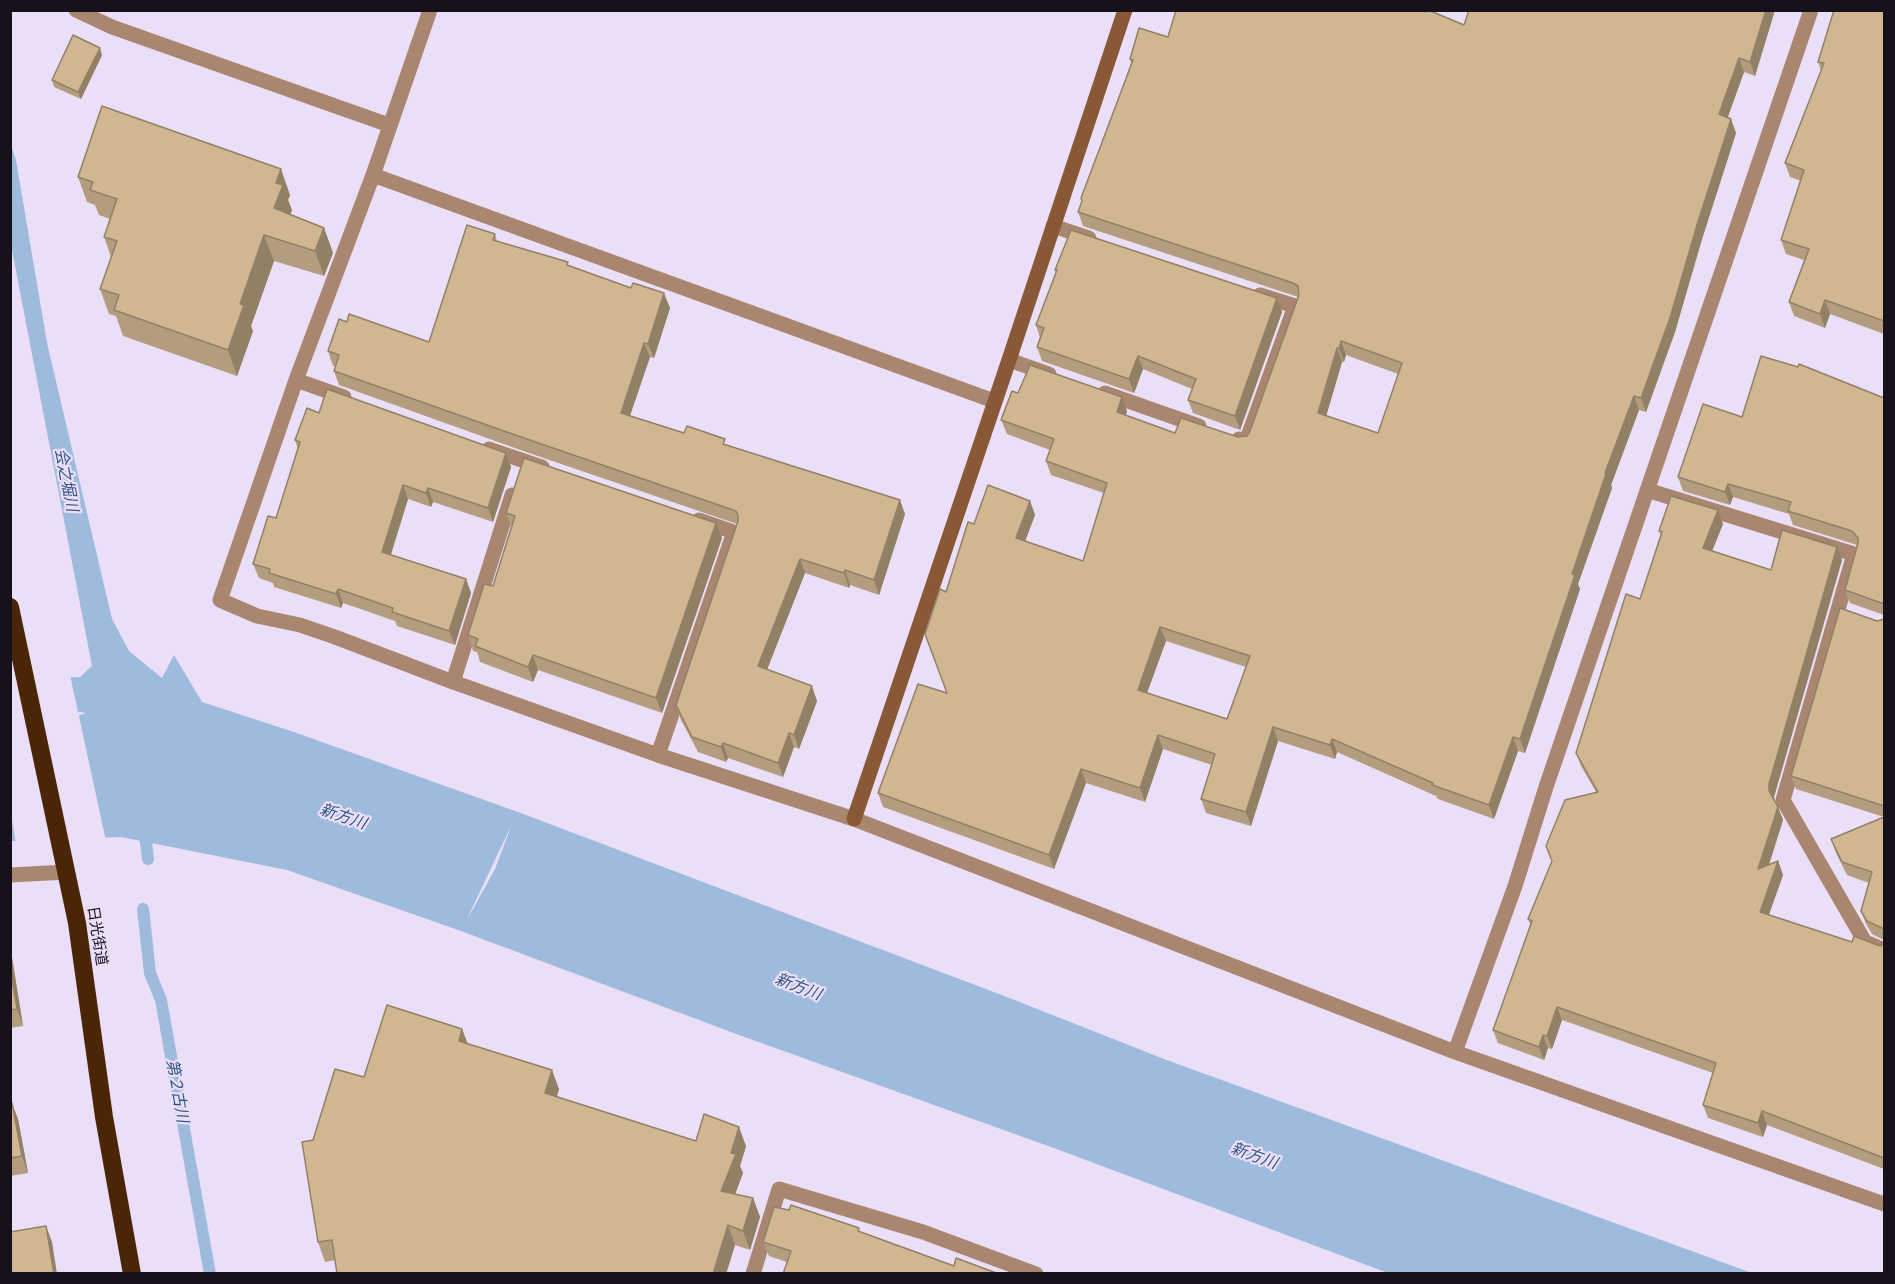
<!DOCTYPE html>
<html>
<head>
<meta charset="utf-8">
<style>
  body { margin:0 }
  #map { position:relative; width:1895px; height:1284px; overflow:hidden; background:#ebdff8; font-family:Figtree,sans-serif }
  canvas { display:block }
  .frame { position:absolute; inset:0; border:12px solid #16111a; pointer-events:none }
</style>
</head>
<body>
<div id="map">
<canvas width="1895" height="1284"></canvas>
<div class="frame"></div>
</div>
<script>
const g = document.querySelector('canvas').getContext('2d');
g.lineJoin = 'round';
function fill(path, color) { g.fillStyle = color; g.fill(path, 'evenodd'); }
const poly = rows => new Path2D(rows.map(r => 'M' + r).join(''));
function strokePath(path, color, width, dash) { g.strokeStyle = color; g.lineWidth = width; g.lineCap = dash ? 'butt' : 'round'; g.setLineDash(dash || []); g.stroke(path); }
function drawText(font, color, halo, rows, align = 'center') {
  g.font = font + ' Figtree,"Noto Sans JP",sans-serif'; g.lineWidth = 4.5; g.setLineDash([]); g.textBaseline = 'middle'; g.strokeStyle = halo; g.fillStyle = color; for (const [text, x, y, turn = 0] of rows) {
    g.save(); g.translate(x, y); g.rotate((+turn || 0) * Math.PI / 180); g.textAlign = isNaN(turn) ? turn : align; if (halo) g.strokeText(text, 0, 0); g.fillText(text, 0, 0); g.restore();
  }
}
fill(poly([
  [10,142,16,160,47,343,112,619,129,651,162,678,174,655,202,702,294,732,518,812,1007,997,1164,1059,1752,1273,1388,1273,1051,1147,739,1035,461,931,287,870,121,837,11,841,11,741,86,713,11,701,11,680,80,677,92,666,11,245],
  [512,824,495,869,468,918,468,917]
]), '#9ebadc');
fill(poly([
  [70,675,106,841,16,844,11,814,10,738,75,714,10,704,10,677]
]), '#ebdff8');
strokePath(poly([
  [144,826,148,859],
  [143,909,150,973,161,1000,210,1274]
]), '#9ebadc', 12);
strokePath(poly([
  [76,10,112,27,389,125],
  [430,10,373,175,296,380,220,600,257,616,300,625,335,637,453,682,658,755,854,819,1455,1052,1884,1204],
  [373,175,994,401],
  [1053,226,1089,238],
  [1009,360,1049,374],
  [296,380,344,397],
  [1105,393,1199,426],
  [1239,439,1246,442,1295,306,1260,295],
  [489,449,542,467],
  [1647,490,1854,554,1783,800,1865,942,1884,950],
  [453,682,512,495],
  [658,755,734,532,699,520],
  [10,875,67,872],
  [1455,1052,1515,886,1546,787,1811,10],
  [753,1274,779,1189,923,1232,1036,1274]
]), '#a88670', 15);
strokePath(poly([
  [854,819,1009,360,1125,10]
]), '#895837', 15);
strokePath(poly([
  [10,607,77,923,104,1117,132,1274]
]), '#4b2507', 18);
fill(poly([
  [1469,10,1775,10,1755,76,1744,72,1727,118,1736,133,1702,239,1675,332,1646,412,1639,410,1611,485,1612,488,1578,584,1580,589,1525,753,1518,751,1494,819,1438,799,1436,796,1337,752,1335,759,1278,741,1251,826,1206,813,1201,799,1212,765,1163,749,1145,802,1086,783,1054,869,883,807,878,793,947,693,946,592,974,524,1030,501,1035,515,1025,541,1083,561,1104,493,1051,475,1046,461,1050,450,1007,434,1001,420,1018,393,1127,411,1126,415,1175,433,1238,437,1247,436,1250,431,1298,297,1083,226,1078,212,1131,63,1130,59,1168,37,1464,25],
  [1346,355,1398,374,1378,433,1326,416,1342,362,1344,362],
  [1166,641,1246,667,1227,719,1147,693],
  [1884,10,1884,334,1830,314,1825,328,1794,316,1789,302,1804,260,1786,254,1781,240,1801,181,1790,177,1785,163,1821,70,1818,62],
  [102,55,81,99,54,87,52,80],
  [78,177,290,195,288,200,292,210,290,215,324,228,333,253,324,276,274,261,251,326,253,331,237,376,123,336,116,316,109,314,100,289,111,257,104,237,110,219,99,215,95,205,87,202],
  [495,234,497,241,569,266,670,308,654,358,650,357,630,416,728,446,905,514,879,595,850,585,849,588,805,573,767,669,817,701,799,749,794,747,783,777,728,758,726,762,698,752,681,720,676,705,737,524,526,452,339,385,334,371,335,366,333,366,328,351,347,322,429,342],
  [1055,270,1277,298,1282,312,1240,430,1193,413,1188,400,1192,389,1143,369,1134,393,1042,361,1037,347,1040,338,1036,325,1056,273],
  [1884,398,1884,615,1850,603,1845,590,1858,546,1857,545,1793,525,1789,514,1733,497,1730,505,1683,491,1678,477,1742,417],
  [319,413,506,453,511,467,493,522,433,502,431,507,408,499,391,555,466,579,471,593,455,645,397,626,395,621,343,603,341,608,274,587,273,583,259,578,253,564,276,518,298,449,295,440],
  [506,513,722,538,662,713,538,670,533,682,480,662,477,652,473,651,468,635,493,586,511,527],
  [1723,524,1712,551,1771,570,1842,560,1774,797,1783,820,1769,865,1778,861,1783,875,1769,915,1852,942,1880,946,1884,944,1884,1169,1767,1125,1763,1137,1708,1118,1703,1105,1713,1073,1562,1020,1552,1049,1548,1048,1544,1060,1498,1043,1493,1030,1531,926,1528,919,1596,792,1581,766,1576,753,1640,599,1661,535,1659,531],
  [1884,619,1884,940,1872,934,1866,924,1861,911,1869,883,1847,875,1836,853,1831,839,1884,817,1796,789,1791,776,1877,621],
  [10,945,23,1026,10,1028],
  [462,1029,468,1044,559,1089,557,1097,696,1141,746,1146,740,1166,743,1173,735,1194,753,1198,760,1217,750,1250,735,1245,726,1274,337,1274,335,1260,325,1262,318,1242,313,1140,364,1077],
  [10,1103,18,1119,28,1173,10,1176],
  [861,1232,954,1266,999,1274,787,1262,769,1256,763,1242]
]), '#b39d7e');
fill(poly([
  [1766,10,1775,10,1755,76,1750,62],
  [100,48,102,55,81,99,78,92],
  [1739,58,1744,72,1724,128,1719,114],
  [1731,119,1736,133,1702,239,1675,332,1646,412,1641,398],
  [281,169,290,195,288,200,292,210,283,234,274,208,276,183],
  [324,228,333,253,324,276,315,251],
  [264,235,274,261,251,326,253,331,237,376,228,350,240,304],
  [664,293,670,308,654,358,648,344],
  [1277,298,1282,312,1240,430,1235,416],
  [1825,300,1830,314,1825,328,1820,314],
  [1341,341,1346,355,1344,362,1339,349],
  [644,343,650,357,626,427,621,413],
  [1337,348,1342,362,1323,427,1318,413],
  [1138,356,1143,369,1134,393,1129,379],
  [1634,396,1639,410,1611,485,1612,488,1578,584,1580,589,1525,753,1520,739,1605,473],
  [1122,397,1127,411,1122,426,1117,412],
  [506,453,511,467,493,522,488,508],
  [1728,484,1733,497,1730,505,1725,492],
  [403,485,408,499,387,566,382,552],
  [428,488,433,502,431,507,426,493],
  [900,500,905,514,879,595,874,580],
  [1030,501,1035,515,1021,552,1016,538],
  [1718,510,1723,524,1708,561,1703,548],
  [716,523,722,538,662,713,656,698],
  [1837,547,1842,560,1774,797,1774,804,1769,791,1769,784],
  [800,559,805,573,763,680,758,666],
  [845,570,850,585,849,588,844,573],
  [466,579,471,593,455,645,449,631],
  [338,589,343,603,341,608,336,594],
  [1160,627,1166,641,1143,704,1138,690],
  [533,655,538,670,533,682,528,667],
  [812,686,817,701,799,749,794,735],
  [1273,727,1278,741,1251,826,1246,812],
  [789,733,794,747,783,777,778,763],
  [1158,735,1163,749,1145,802,1140,788],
  [1513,737,1518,751,1494,819,1489,805],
  [1332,739,1337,752,1335,759,1330,745],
  [723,743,728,758,726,762,721,747],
  [1081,769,1086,783,1054,869,1049,855],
  [1778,807,1783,820,1763,883,1758,869],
  [1778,861,1783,875,1765,925,1760,912],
  [10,945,23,1026,17,1009,10,967],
  [1557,1007,1562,1020,1552,1049,1547,1036],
  [462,1029,469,1048,459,1041],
  [1543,1035,1548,1048,1544,1060,1539,1047],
  [552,1070,559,1089,552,1112,545,1093],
  [12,1103,18,1119,28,1173,22,1156],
  [1762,1111,1767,1125,1763,1137,1758,1123],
  [739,1127,746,1146,740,1166,743,1173,729,1211,721,1191,731,1153],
  [753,1198,760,1217,750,1250,743,1231],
  [728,1225,735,1245,726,1274,713,1274],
  [46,1226,52,1242,57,1274,54,1274]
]), '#928066');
const building = poly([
  [1176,10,1421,10,1425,12,1425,10,1428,10,1464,25,1469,10,1766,10,1750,62,1739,58,1719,114,1731,119,1697,225,1670,318,1641,398,1634,396,1605,473,1606,474,1572,574,1575,575,1520,739,1513,737,1489,805,1432,785,1433,783,1332,739,1330,745,1273,727,1246,812,1201,799,1215,754,1158,735,1140,788,1081,769,1049,855,878,793,918,684,947,693,925,634,940,589,946,592,968,522,974,524,988,485,1030,501,1016,538,1083,561,1107,483,1046,461,1054,439,1001,420,1012,391,1018,393,1030,365,1122,397,1117,412,1175,433,1181,418,1238,437,1247,436,1250,431,1299,295,1298,286,1293,283,1078,212,1082,201,1081,198,1133,60,1130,59,1139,28,1168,37,1176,10],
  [1341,341,1402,363,1378,433,1318,413,1337,348,1339,349,1341,341],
  [1160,627,1250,656,1227,719,1138,690,1160,627],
  [1834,10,1884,10,1884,321,1825,300,1820,314,1789,302,1809,249,1781,240,1804,170,1785,163,1824,63,1818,62,1834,10],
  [73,35,100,48,78,92,52,80,73,35],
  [102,106,281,169,276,183,283,185,274,208,324,228,315,251,264,235,240,304,244,305,228,350,114,310,119,295,100,289,117,241,104,237,117,199,90,190,93,182,78,177,102,106],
  [467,225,495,234,493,240,568,262,567,265,631,288,633,283,664,293,648,344,644,343,621,413,684,433,687,426,725,439,723,444,900,500,874,580,845,570,844,573,800,559,758,666,812,686,794,735,789,733,778,763,723,743,721,747,692,737,676,705,738,521,738,515,736,511,521,437,334,371,339,355,328,351,339,319,347,322,349,314,429,342,467,225],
  [1071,230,1277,298,1235,416,1188,400,1196,379,1138,356,1129,379,1037,347,1044,328,1036,325,1057,270,1055,270,1071,230],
  [1761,356,1798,367,1799,364,1884,398,1884,604,1845,590,1858,543,1858,538,1852,531,1788,511,1791,502,1728,484,1725,492,1678,477,1703,404,1742,417,1761,356],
  [327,389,506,453,488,508,428,488,426,493,403,485,382,552,466,579,449,631,392,612,393,608,338,589,336,594,269,573,270,569,253,564,268,516,276,518,300,442,295,440,307,408,319,413,327,389],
  [524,458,716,523,656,698,533,655,528,667,475,646,478,639,468,635,484,584,493,586,515,516,506,513,524,458],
  [1671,496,1718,510,1703,548,1771,570,1782,530,1837,547,1769,784,1769,791,1778,807,1758,869,1778,861,1760,912,1852,942,1854,936,1880,946,1884,944,1884,1158,1762,1111,1758,1123,1703,1105,1716,1063,1557,1007,1547,1036,1543,1035,1539,1047,1493,1030,1532,921,1528,919,1552,861,1546,846,1565,800,1598,792,1576,753,1626,594,1640,599,1662,532,1659,531,1671,496],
  [1840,608,1877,621,1884,619,1884,806,1791,776,1840,608],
  [1884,817,1884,929,1867,921,1861,911,1872,872,1842,862,1831,839,1884,817],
  [10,967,17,1009,10,1010,10,967],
  [387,1005,462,1029,459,1041,552,1070,545,1093,696,1141,704,1114,739,1127,731,1153,736,1154,721,1191,753,1198,743,1231,728,1225,713,1274,337,1274,332,1240,318,1242,302,1142,313,1140,335,1069,364,1077,387,1005],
  [10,1103,12,1103,22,1156,10,1158,10,1103],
  [791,1205,859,1228,858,1231,954,1266,956,1258,999,1274,783,1274,791,1251,763,1242,774,1207,789,1210,791,1205],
  [46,1226,54,1274,10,1274,10,1232,46,1226]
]);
fill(building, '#d0b792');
strokePath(building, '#928066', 1.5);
drawText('15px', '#16111a', '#ebdff8', [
  ["日光街道",97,936,81]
]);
drawText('italic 16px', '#315684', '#ebdff8', [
  ["会之堀川",66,480,79],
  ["新方川",343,817,19],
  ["新方川",798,987,21],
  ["第２古川",177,1091,80],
  ["新方川",1254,1156,20]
]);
</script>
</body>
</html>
